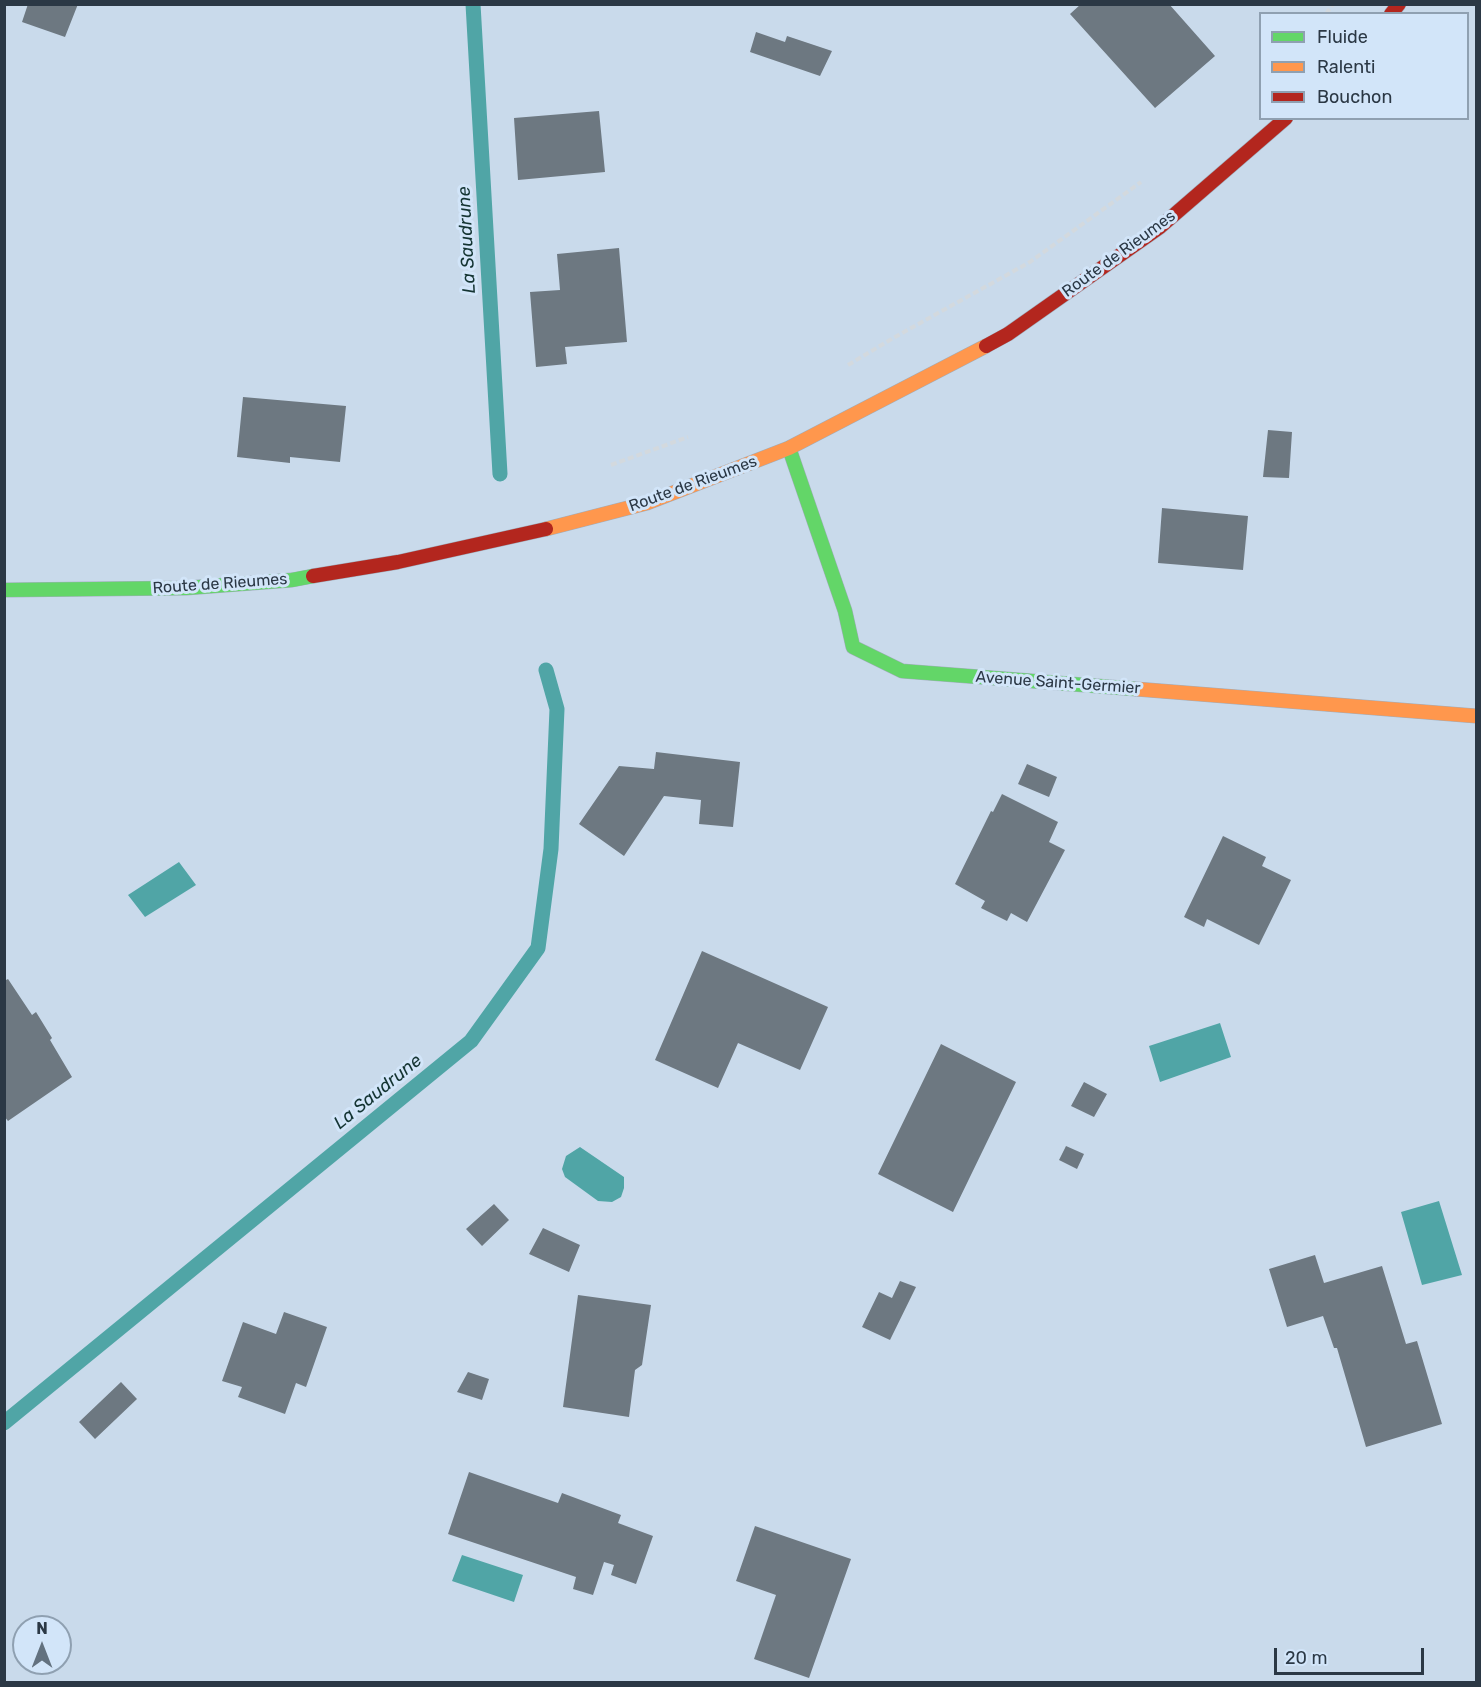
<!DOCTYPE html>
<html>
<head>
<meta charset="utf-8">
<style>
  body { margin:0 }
  #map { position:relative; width:1481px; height:1687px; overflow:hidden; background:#c9daeb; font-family:Rubik,sans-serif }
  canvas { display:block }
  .frame { position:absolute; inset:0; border:6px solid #2b3845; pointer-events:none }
  .legend { position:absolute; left:1259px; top:12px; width:210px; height:108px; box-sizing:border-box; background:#d2e5f9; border:2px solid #8fa0b1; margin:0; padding:8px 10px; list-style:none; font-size:18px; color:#2b3845 }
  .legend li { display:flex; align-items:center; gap:12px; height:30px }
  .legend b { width:30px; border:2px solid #8fa0b1 }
  .north { position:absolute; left:12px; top:1615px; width:60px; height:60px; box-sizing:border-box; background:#d2e5f9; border:2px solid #8fa0b1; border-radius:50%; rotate:0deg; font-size:16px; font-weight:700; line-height:24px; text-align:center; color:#2b3845 }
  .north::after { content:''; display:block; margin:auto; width:21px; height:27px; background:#62717f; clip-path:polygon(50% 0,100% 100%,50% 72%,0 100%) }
  .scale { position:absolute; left:1274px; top:1648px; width:150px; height:27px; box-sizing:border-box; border:3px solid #2b3845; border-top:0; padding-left:8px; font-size:18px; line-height:21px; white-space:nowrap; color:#2b3845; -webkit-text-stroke:4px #d2e5f9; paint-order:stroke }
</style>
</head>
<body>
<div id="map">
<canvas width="1481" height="1687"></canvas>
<div class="frame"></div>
<ul class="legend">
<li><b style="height:8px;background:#63d668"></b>Fluide</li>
<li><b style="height:8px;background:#ff974d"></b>Ralenti</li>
<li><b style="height:8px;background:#b3261e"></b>Bouchon</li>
</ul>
<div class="north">N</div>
<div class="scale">20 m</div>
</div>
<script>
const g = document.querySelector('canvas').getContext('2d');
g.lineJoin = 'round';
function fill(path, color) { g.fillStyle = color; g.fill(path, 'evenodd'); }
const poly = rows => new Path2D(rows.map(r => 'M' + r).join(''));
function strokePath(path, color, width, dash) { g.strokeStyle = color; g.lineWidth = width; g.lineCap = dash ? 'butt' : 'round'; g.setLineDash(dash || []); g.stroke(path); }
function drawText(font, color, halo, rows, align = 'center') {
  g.font = font + ' Rubik,sans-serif'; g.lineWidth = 6; g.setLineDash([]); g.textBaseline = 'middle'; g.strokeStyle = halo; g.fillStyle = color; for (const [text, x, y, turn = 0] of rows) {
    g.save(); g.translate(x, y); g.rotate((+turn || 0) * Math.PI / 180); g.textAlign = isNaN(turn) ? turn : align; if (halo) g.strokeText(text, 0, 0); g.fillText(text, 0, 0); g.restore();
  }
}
fill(poly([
  [179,862,196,885,145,917,128,895],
  [1220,1023,1231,1057,1160,1082,1149,1046],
  [580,1147,624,1177,624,1188,621,1197,612,1202,598,1201,565,1177,562,1169,566,1156],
  [1439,1201,1462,1275,1422,1285,1401,1212],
  [462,1555,523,1575,514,1602,452,1581]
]), '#50a5a6');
strokePath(poly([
  [473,4,500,474],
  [4,1423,471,1041,538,948,551,849,557,709,546,670]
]), '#50a5a6', 15);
fill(poly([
  [28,4,78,4,65,37,22,22],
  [1081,4,1169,4,1215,56,1155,108,1070,14],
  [756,32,785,42,787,36,832,51,820,76,750,52],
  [599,111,605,172,518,180,514,118],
  [619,248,627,342,565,347,567,364,536,367,530,292,560,290,557,254],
  [243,397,346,406,340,462,290,457,290,463,237,457],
  [1268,430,1292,432,1289,478,1263,477],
  [1162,508,1248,516,1243,570,1158,563],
  [656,752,740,762,733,827,699,824,701,800,664,796,624,856,579,824,619,766,654,769],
  [1027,764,1057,777,1049,797,1018,784],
  [1002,794,1058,822,1049,842,1065,850,1027,922,1011,913,1007,921,981,908,985,901,955,884,991,811,993,812],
  [1223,836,1266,857,1262,866,1291,880,1259,945,1207,919,1204,927,1184,917],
  [702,951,828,1007,800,1070,738,1043,718,1088,655,1060],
  [8,979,32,1015,36,1012,52,1038,50,1040,72,1077,8,1121,4,1116,4,981],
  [941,1044,1016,1082,953,1212,878,1174],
  [1084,1082,1107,1094,1094,1117,1071,1106],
  [1066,1146,1084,1154,1077,1169,1059,1160],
  [494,1204,509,1220,482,1246,466,1229],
  [543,1228,580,1245,569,1272,529,1254],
  [1315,1255,1324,1283,1382,1266,1406,1344,1417,1341,1442,1424,1366,1447,1337,1348,1334,1348,1323,1316,1287,1327,1269,1269],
  [900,1281,916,1287,890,1340,862,1327,879,1292,892,1298],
  [578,1295,651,1305,642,1365,635,1370,629,1417,563,1407],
  [284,1312,327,1327,306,1387,296,1383,285,1414,238,1397,242,1387,222,1381,243,1322,276,1334],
  [468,1372,489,1379,482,1400,457,1392],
  [121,1382,137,1399,95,1439,79,1422],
  [469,1472,558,1503,562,1493,621,1515,618,1523,653,1536,636,1584,611,1575,614,1565,604,1562,593,1595,573,1589,576,1577,448,1534],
  [755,1526,851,1559,809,1678,754,1659,776,1595,736,1581]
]), '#6d7881');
const fast = poly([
  [789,448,845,611,853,647,902,671,1136,689],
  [4,590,186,588,292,580,313,576]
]);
const slow = poly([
  [546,529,647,503,789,448,986,346],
  [1136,689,1476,716]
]);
const jam = poly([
  [1391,14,1399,4],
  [986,346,1008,334,1160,227,1286,118],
  [313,576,398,562,546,529]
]);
strokePath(fast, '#a0adbb', 15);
strokePath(slow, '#a0adbb', 15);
strokePath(jam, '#a0adbb', 15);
strokePath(poly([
  [1326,14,1333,4],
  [848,365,895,337,1030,262,1141,182],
  [611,465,688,437]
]), '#d3d9de', 4, [6, 3]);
strokePath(fast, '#63d668', 14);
strokePath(slow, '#ff974d', 14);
strokePath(jam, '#b3261e', 14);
drawText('16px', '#2b3845', '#d2e5f9', [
  ["Route de Rieumes",1119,254,-36],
  ["Route de Rieumes",693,484,-20],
  ["Route de Rieumes",220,584,-4],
  ["Avenue Saint-Germier",1058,683,4]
]);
drawText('italic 18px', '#143432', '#d2e5f9', [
  ["La Saudrune",467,240,-93],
  ["La Saudrune",378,1092,-39]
]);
</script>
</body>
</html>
